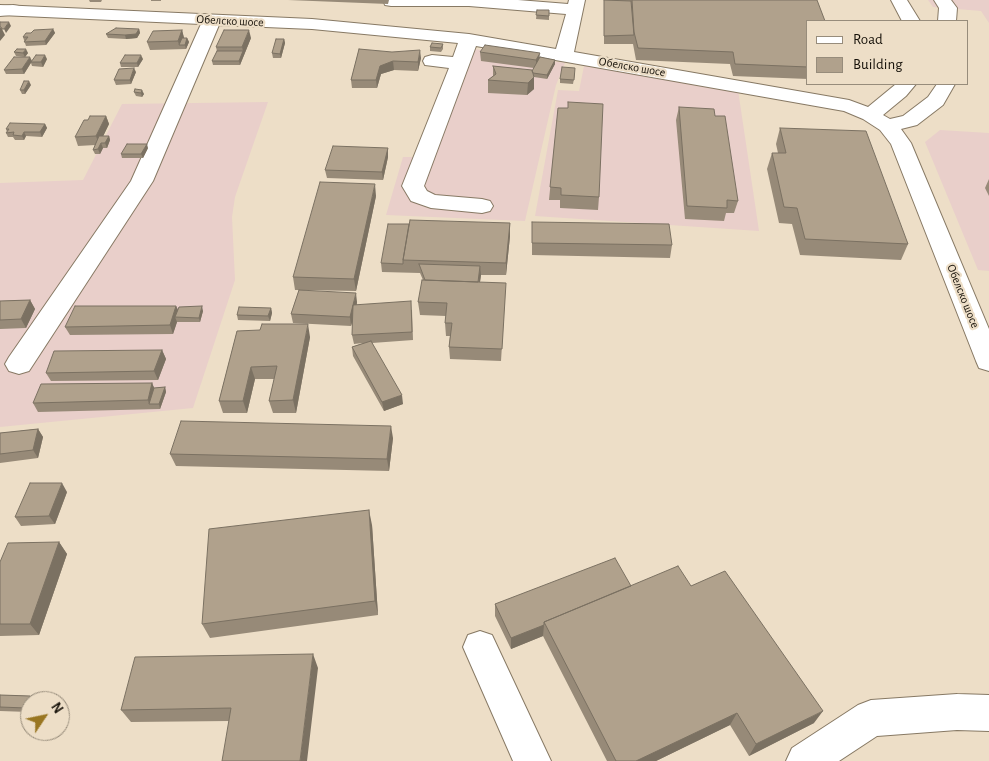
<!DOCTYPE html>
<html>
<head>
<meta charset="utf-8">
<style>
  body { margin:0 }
  #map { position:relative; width:989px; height:761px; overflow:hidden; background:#eddec7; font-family:"Alegreya Sans",sans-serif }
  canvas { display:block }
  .legend { position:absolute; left:806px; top:20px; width:162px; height:65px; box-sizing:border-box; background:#eddec7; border:1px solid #978c7b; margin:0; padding:6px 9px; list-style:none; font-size:15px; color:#17120a }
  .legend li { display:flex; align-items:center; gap:10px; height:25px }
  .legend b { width:25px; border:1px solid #978c7b }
  .north { position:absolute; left:20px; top:691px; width:50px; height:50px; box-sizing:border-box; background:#eddec7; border:1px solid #978c7b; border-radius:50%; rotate:56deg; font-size:14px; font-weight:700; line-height:20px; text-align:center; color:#17120a }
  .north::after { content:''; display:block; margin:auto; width:18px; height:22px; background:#997621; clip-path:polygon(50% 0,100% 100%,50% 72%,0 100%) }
</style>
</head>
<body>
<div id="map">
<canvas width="989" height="761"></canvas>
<ul class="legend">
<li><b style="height:6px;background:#fff"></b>Road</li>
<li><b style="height:14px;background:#b0a18c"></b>Building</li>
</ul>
<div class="north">N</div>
</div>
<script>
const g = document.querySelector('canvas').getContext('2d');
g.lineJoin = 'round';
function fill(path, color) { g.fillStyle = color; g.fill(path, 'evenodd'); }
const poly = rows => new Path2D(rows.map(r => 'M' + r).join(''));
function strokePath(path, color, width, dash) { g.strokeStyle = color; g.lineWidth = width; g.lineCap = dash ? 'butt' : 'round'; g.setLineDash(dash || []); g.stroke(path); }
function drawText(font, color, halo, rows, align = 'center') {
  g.font = font + ' "Alegreya Sans",sans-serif'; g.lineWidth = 4.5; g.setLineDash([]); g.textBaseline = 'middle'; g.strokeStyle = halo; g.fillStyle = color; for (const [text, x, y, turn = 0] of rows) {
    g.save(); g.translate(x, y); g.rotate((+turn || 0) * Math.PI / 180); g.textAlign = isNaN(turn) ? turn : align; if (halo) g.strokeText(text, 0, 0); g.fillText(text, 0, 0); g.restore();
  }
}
fill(poly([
  [928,0,989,0,989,23,981,11,933,7],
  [475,49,565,63,556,85,525,221,386,215,403,157,414,157],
  [584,66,738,90,759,231,535,216,558,90,579,91],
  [268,102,235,197,232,217,235,280,193,408,0,427,0,183,83,180,122,104],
  [940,130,989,133,989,271,978,270,925,142]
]), '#e9cfca');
const minor = poly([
  [383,0,518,0,568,4,569,0,585,0,574,52,849,100,868,107,896,84,916,84,906,96,883,115,890,119,903,116,928,97,937,84,955,84,943,105,917,125,901,129,911,143,989,329,989,371,979,368,976,361,891,144,880,130,863,119,844,111,476,46,424,186,427,191,435,195,482,199,490,201,493,206,490,211,482,213,431,208,411,201,402,186,449,68,425,65,423,61,425,57,432,55,453,57,458,43,312,29,219,25,153,181,29,371,19,374,9,371,5,364,9,357,131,181,201,24,0,15,0,5,312,19,469,34,556,49,566,14,469,6,391,6,385,5,383,0],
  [891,0,907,0,920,21,902,21,891,0],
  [934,0,951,0,957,8,956,21,938,21,939,8,934,0],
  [480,631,492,635,551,761,513,761,463,647,468,635,480,631],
  [957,694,989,695,989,731,957,730,877,736,839,761,786,761,792,748,858,705,871,700,957,694]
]);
const major = poly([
  [13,5,19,6,22,10,19,14,0,16,0,6,13,5]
]);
strokePath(minor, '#877964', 2);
strokePath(major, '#877964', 2);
fill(minor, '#fff');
fill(major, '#fff');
fill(poly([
  [89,0,102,0,101,2,90,2],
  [151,0,161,0,161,1,151,1],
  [288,0,389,0,388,4],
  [604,0,817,0,808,21,808,79,733,76,730,64,636,60,633,44,604,44],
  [537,10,549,10,549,20,536,19],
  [53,29,55,33,46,45,26,46,23,37,31,33],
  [139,29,140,33,137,38,126,39,108,38,106,34],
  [182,30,184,38,187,38,189,42,186,49,150,50,147,42],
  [251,38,240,65,213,65,212,61,217,51,216,47],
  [284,39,285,43,281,58,273,58,272,53],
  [443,44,443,49,441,52,430,51,430,47],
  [17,49,28,53,25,57,16,56,14,52],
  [359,49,421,58,418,71,394,70,381,74,377,88,352,88,351,80],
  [480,52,540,57,555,60,555,64,547,79,534,77,534,89,527,95,488,93,488,80,493,76,493,66,532,71,534,68,481,61],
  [47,59,43,67,32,66,31,63,24,74,6,74,4,70,32,61],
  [143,59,138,67,121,67,120,63],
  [136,72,131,84,116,85,114,80],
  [575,73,573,84,560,83,560,79],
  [31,85,25,94,22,94,20,90],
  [135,89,144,94,142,97,136,96,134,92],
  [679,107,715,116,738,201,734,213,726,213,724,221,685,219,676,120],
  [558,108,599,197,598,210,560,208,560,200,549,200],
  [106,116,109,124,103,136,109,136,110,140,107,148,103,148,100,154,95,154,93,150,95,145,78,146,75,137,88,120],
  [45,124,47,128,42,137,26,136,24,140,15,140,13,137,8,137,6,133,7,132,6,129],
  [780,128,908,244,901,260,800,255,792,224,779,223,767,169,772,153,778,153,776,144],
  [148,148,143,158,122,158,121,154],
  [388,148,388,157,383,180,327,178,325,170],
  [989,179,989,196,985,188],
  [376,196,356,291,304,290,357,302,357,305,412,310,413,340,372,343,403,404,384,411,353,356,352,347,363,343,354,344,352,335,353,320,351,326,293,323,291,314,299,290,295,290,293,277],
  [532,222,672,245,670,258,532,255],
  [510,223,510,236,506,275,481,275,480,282,505,296,501,361,450,359,449,347,450,336,446,336,445,323,446,316,420,315,418,302,423,280,420,273,382,272,381,263,409,224],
  [30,300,35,309,26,328,0,329,0,301],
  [176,306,178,310,203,311,200,322,177,322,173,334,70,335,65,327],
  [271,308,272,313,270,321,238,320,237,315],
  [237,331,310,337,296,413,273,413,269,401,274,379,255,379,247,413,223,413,219,401],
  [162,350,166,359,158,380,51,381,46,373],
  [152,383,154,388,165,387,166,392,160,409,38,412,33,403],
  [38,429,43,437,38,458,0,463,0,433],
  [393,438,389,471,176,466,170,454],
  [67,492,55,524,21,526,15,517],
  [372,525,378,615,210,638,202,624],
  [59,542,67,554,39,635,0,636,0,562],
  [631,586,691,586,814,723,749,756,730,725,656,761,607,761,543,636,511,649,495,616,495,604],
  [318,668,229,721,131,722,121,710],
  [0,695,30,696,33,699,33,701,30,701,29,712,0,711]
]), '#978a78');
fill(poly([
  [9,22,11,26,6,33,4,29],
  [1,27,5,35,0,41,0,28],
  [53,29,55,33,46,45,45,41],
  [139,29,140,33,137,38,126,39,125,35],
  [182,30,184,38,179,45,178,41],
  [249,30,251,38,240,65,239,61,243,51,242,47],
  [187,38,189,42,186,49,185,45],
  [284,39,285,43,281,58,280,54],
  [26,49,28,53,25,57,23,53],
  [420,50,421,58,418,71,418,62],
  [540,53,539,61,536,69,536,60],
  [45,55,47,59,43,67,41,62],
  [141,55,143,59,138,67,137,63],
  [30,57,32,61,24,74,22,69],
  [555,60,555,64,547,79,547,75],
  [393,61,394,70,381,74,377,88,376,80,380,66],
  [134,68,136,72,131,84,130,80],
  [534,77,534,89,527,95,528,83],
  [29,81,31,85,25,94,24,90],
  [142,90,144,94,142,97,141,93],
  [106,116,109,124,99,145,96,136],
  [45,124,47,128,42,137,40,132],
  [24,132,26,136,24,140,22,136],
  [109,136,110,140,107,148,105,143],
  [101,143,103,148,100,154,98,149],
  [147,144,148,148,143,158,141,154],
  [388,148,388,157,383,180,382,172],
  [375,184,376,196,356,291,354,279],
  [510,223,510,236,506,275,506,263],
  [480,266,481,275,478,295,478,286],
  [356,293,357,302,351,326,350,317],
  [30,300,35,309,26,328,21,319],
  [176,306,180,314,175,317,177,322,173,334,170,325],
  [202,306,203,311,200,322,199,318],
  [271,308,272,313,270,321,268,316],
  [308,324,310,337,296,413,293,400],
  [162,350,166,359,158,380,154,371],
  [251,367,255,379,247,413,243,401],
  [152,383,156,392,149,404,148,400],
  [165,387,166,392,160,409,159,404],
  [402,395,403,404,384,411,382,402],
  [391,426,393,438,389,471,387,459],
  [38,429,43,437,38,458,33,450],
  [62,483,67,492,55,524,49,516],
  [369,510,372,525,378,615,375,601],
  [59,542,67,554,39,635,30,624],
  [544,625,543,636,511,649,511,638],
  [313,654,318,668,307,761,300,761],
  [30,696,33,699,33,701,30,701,30,709,29,712,26,708],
  [823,711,814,723,749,756,756,744],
  [737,713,730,725,656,761,636,761]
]), '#7b7162');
const building = poly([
  [604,0,631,1,634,35,604,36,604,0],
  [632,0,817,0,825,21,808,21,808,67,735,64,733,52,638,48,634,32,632,0],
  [537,10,549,10,549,16,536,15,537,10],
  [0,22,9,22,4,29,2,29,1,27,0,27,0,22],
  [116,28,139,29,136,34,125,35,106,34,116,28],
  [53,29,45,41,24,42,28,37,23,37,26,33,31,33,34,30,53,29],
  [182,30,178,41,147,42,153,31,182,30],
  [224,30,249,30,242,47,216,47,224,30],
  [182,38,187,38,185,45,179,45,182,38],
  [276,39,284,39,280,54,272,53,276,39],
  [432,43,443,44,441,48,430,47,432,43],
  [485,45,540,53,536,60,480,52,485,45],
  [17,49,26,49,23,53,14,52,17,49],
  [359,49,392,52,420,50,418,62,393,61,380,66,376,80,351,80,359,49],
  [217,51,243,51,239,61,212,61,217,51],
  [36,55,45,55,41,62,31,62,36,55],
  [125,55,141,55,137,63,120,63,125,55],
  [14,57,30,57,22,69,4,70,14,57],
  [540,57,555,60,547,75,533,73,532,71,540,57],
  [493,66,532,70,534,77,528,83,488,80,496,74,493,66],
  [562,67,575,68,574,80,560,79,562,67],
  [134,68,130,80,114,80,119,69,134,68],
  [24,81,29,81,24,90,20,90,24,81],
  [135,89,142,90,141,93,134,92,135,89],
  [568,102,603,104,599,197,561,195,561,188,550,187,558,108,568,108,568,102],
  [679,107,714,109,715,116,725,116,738,201,727,200,727,208,687,206,679,107],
  [90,116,106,116,96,136,75,137,84,120,88,120,90,116],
  [10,123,45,124,40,132,24,132,22,136,13,135,14,132,6,133,9,129,6,129,10,123],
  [780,128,866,131,908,244,805,239,797,208,784,207,772,153,786,153,780,128],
  [99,136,109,136,105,143,101,143,98,149,93,150,99,136],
  [127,144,147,144,141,154,121,154,127,144],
  [333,146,388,148,382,172,325,170,333,146],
  [320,182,375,184,354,279,293,277,320,182],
  [410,220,510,223,506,263,403,260,410,220],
  [532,222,669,224,672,245,532,243,532,222],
  [388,224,409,224,403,260,403,264,381,263,388,224],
  [419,264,480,266,478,282,425,280,419,264],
  [422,280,506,283,502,349,449,347,452,323,445,323,447,303,418,302,422,280],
  [299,290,356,293,350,317,291,314,299,290],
  [30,300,21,319,0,320,0,301,30,300],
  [411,301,412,332,352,335,353,305,411,301],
  [75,306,176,306,170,325,65,327,75,306],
  [202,306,199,318,175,317,179,307,202,306],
  [239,307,271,308,268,316,237,315,239,307],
  [262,324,308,324,293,400,269,401,277,366,251,367,243,401,219,401,237,331,260,330,262,324],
  [371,341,402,395,382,402,352,347,371,341],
  [162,350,154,371,46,373,54,351,162,350],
  [152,383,148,400,33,403,41,384,152,383],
  [165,387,159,404,149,404,154,388,165,387],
  [181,421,391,426,387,459,170,454,181,421],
  [38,429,33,450,0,454,0,433,38,429],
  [30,483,62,483,49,516,15,517,30,483],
  [369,510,375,601,202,624,209,529,369,510],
  [59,542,30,624,0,624,0,562,8,543,59,542],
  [615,558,631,586,544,622,544,625,511,638,495,604,615,558],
  [678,566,691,586,725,571,823,711,756,744,737,713,636,761,616,761,544,622,678,566],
  [313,654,300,761,222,761,231,708,121,710,135,657,313,654],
  [0,695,30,696,26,708,0,707,0,695]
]);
fill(building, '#b0a18c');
strokePath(building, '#7b7162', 1);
drawText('12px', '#17120a', '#eddec7', [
  ["Обелско шосе",230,21,3],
  ["Обелско шосе",632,67,10],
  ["Обелско шосе",963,296,68]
]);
</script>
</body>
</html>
